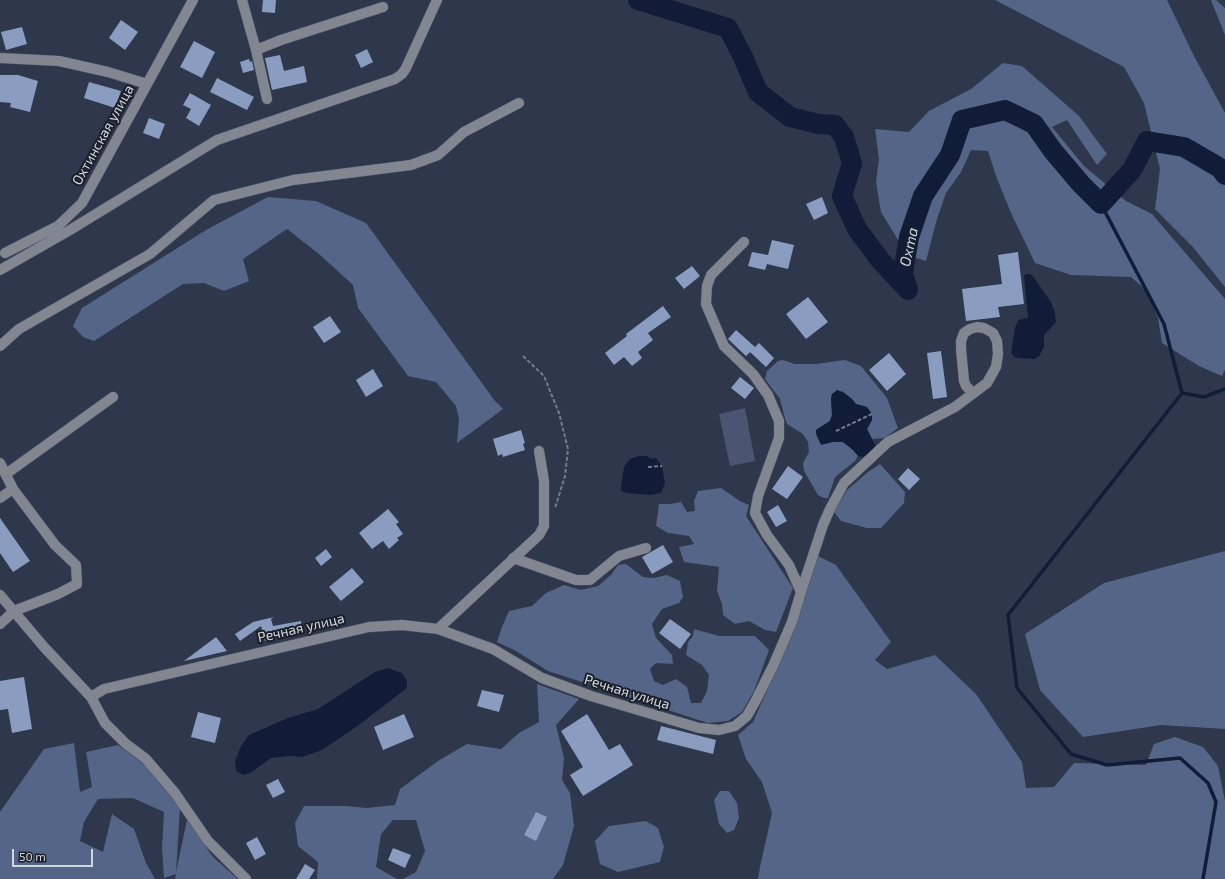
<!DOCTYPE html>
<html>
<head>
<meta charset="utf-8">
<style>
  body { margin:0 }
  #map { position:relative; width:1225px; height:879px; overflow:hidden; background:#2e374b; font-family:"Exo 2",sans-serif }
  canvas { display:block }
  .scale { position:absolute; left:12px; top:849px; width:81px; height:18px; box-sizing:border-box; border:2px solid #d0d6e2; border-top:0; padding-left:5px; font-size:12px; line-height:14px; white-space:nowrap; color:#d0d6e2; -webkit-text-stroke:3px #1b1f28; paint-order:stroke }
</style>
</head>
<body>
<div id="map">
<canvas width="1225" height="879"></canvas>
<div class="scale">50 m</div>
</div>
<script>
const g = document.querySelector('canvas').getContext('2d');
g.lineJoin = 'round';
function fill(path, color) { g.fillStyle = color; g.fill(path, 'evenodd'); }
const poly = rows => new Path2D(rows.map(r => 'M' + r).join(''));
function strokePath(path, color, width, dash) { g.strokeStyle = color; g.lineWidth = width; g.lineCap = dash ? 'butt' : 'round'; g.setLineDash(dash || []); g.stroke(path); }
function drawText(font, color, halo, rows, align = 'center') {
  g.font = font + ' "Exo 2",sans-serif'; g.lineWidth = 4; g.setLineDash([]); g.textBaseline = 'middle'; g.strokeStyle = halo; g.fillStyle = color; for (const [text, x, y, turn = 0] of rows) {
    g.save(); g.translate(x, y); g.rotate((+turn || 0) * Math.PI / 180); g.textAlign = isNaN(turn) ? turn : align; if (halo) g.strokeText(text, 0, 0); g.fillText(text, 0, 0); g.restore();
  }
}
fill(poly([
  [745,408,755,461,730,466,719,414]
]), '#4a5671');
fill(poly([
  [995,0,1167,0,1194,56,1225,113,1225,287,1192,246,1155,209,1160,169,1144,103,1124,67],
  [1211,0,1216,0,1225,8,1225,35],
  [1003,63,1022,66,1079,116,1107,154,1097,165,1067,120,1052,127,1084,166,1126,201,1152,214,1225,299,1225,370,1222,376,1199,366,1162,343,1158,318,1147,291,1131,277,1071,275,1035,263,1011,213,996,176,988,151,971,150,961,172,946,193,937,219,926,261,907,255,881,212,876,182,879,159,875,129,909,132,929,111,971,89],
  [268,197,316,201,366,223,495,401,503,409,457,443,459,419,456,406,436,382,408,376,358,308,353,285,319,254,287,229,243,259,249,281,224,291,204,283,183,284,94,341,83,337,73,326,82,308,206,230],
  [783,360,795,364,816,364,845,360,861,366,887,398,898,428,885,438,872,439,867,429,872,420,867,407,856,404,851,398,831,398,832,415,830,421,816,430,825,444,832,442,843,442,853,450,858,456,855,461,835,477,828,498,824,498,818,495,804,471,803,463,809,452,808,442,803,434,787,424,784,415,780,399,765,379,767,371,778,361],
  [880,464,905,492,904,503,881,528,867,528,841,521,834,512,847,490,868,472],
  [721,488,740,501,749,505,746,516,793,588,776,632,765,630,749,621,735,624,723,615,722,604,717,591,719,567,684,562,679,547,694,544,689,536,668,533,656,526,659,504,670,504,681,502,687,512,695,511,694,501,698,491],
  [1225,551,1225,729,1161,725,1083,737,1040,690,1025,634,1104,583],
  [818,556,836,565,891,642,875,660,887,669,935,655,976,694,1022,762,1026,788,1054,787,1074,763,1146,765,1154,744,1175,737,1203,747,1218,766,1225,801,1225,879,758,879,760,867,772,813,762,782,746,759,738,735,753,722,794,630],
  [626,564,643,577,654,578,667,575,680,581,683,597,679,603,662,609,652,624,656,638,672,655,673,664,656,663,650,669,654,681,663,685,676,679,687,687,691,703,701,703,707,691,709,675,702,665,686,655,688,642,693,636,694,629,719,636,755,636,769,650,754,691,742,712,728,721,708,723,548,671,516,651,497,642,502,627,509,611,532,606,546,593,564,585,581,590,598,586,611,575,618,565],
  [537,684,579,699,556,725,564,758,562,780,570,793,574,826,563,865,553,879,403,879,416,872,425,851,416,820,393,820,381,834,376,867,397,879,317,879,318,862,298,846,295,823,304,806,346,806,367,808,395,805,400,789,438,761,467,744,501,749,519,733,539,722],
  [74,743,80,792,92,787,86,752,118,745,146,766,180,807,176,872,187,820,213,857,238,879,175,879,176,874,164,878,162,847,164,812,133,798,98,799,84,822,80,841,103,852,112,814,134,829,146,863,155,879,0,879,0,812,44,749],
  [720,791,729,791,737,803,739,818,734,830,727,833,719,824,714,800],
  [646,821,658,828,664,847,660,862,618,872,600,864,595,841,609,826]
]), '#556587');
fill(poly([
  [1028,274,1032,275,1051,302,1055,313,1056,322,1044,335,1044,347,1039,356,1035,359,1017,358,1013,356,1011,352,1015,328,1018,320,1028,318,1024,275],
  [837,390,843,392,851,398,856,404,867,407,872,414,872,420,867,429,875,445,874,450,863,457,858,456,853,450,843,442,832,442,821,445,816,434,816,430,830,421,832,415,831,398,832,394],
  [639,456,647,456,651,459,656,458,662,466,665,483,661,493,651,495,628,493,621,491,621,485,624,467,630,459],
  [388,668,402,673,407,681,407,688,356,727,322,750,302,757,288,756,271,758,250,773,243,775,236,771,235,761,241,746,249,735,288,718,318,709,375,672]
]), '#111c39');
strokePath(poly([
  [1101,204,1164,324,1182,393,1008,615,1017,688,1071,754,1107,765,1180,758,1208,783,1216,802,1203,879],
  [1182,393,1204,397,1225,389]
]), '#111c39', 3.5);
strokePath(poly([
  [638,0,728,28,743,57,758,92,790,117,819,124,835,125,844,137,852,163,842,196,857,229,880,260,908,290,903,273,909,237,923,196,950,155,962,120,1005,110,1034,124,1053,151,1081,184,1101,204,1132,170,1147,141,1184,147,1220,168,1225,175]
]), '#111c39', 20);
fill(poly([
  [263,0,276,0,275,13,262,12],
  [121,20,138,32,125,50,109,38],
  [22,27,27,44,6,50,1,32],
  [194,41,215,52,202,78,180,67],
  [367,49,373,62,361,68,355,55],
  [280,55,284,71,304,66,307,82,272,90,265,58],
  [249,59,250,62,252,61,254,70,243,73,240,62],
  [0,75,18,75,38,81,30,112,10,107,11,103,0,102],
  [217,78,254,97,247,110,210,92],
  [89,82,121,91,115,108,84,98],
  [190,93,211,105,199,126,186,118,191,109,183,105],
  [149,118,165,124,159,139,143,133],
  [822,197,828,213,814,220,806,204],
  [772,240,794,245,788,269,767,264,765,270,748,266,752,252,768,255],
  [1018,252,1024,304,998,307,1000,317,966,321,962,289,1002,284,998,255],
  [692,266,700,276,684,289,675,278],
  [808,297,828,322,806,339,786,314],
  [663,306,671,317,648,333,653,340,638,352,642,358,632,366,624,357,614,365,605,353,627,336,626,334],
  [330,316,341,332,324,343,313,327],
  [736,330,755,347,759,343,774,358,766,367,750,352,752,350,746,356,728,339],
  [941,351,947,397,933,399,927,353],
  [889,353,906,374,887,391,869,370],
  [373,369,383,386,366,397,356,380],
  [740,377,754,388,745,399,731,388],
  [521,430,525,443,523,444,525,450,503,457,502,454,498,456,493,439],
  [788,466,803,477,787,499,772,489],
  [908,468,920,479,909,490,898,479],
  [778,505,787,521,776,527,767,512],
  [388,509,399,522,396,524,403,534,397,538,399,540,389,549,383,541,372,549,359,533],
  [0,518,30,561,13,572,0,553],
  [663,545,673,562,652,574,642,557],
  [326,549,332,557,321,566,315,558],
  [352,568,364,582,341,601,329,587],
  [274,617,271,619,273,626,301,621,302,631,275,636,276,638,265,641,261,626,240,641,235,634,253,622],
  [670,619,691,634,680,649,659,633],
  [216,637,227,651,184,661],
  [24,677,32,729,12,733,8,709,0,710,0,681],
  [482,690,504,695,499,712,477,706],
  [198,712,221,718,215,743,191,737],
  [404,714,414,737,383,750,374,727],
  [587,714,609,750,620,744,633,765,583,796,570,775,583,767,561,731],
  [661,726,716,740,713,754,657,740],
  [278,779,285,792,273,798,266,785],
  [536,812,547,817,536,841,524,835],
  [257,837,266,854,255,860,246,843],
  [393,848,411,855,405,868,388,860],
  [305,864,315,870,309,879,296,879]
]), '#8b9cc1');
const minor = poly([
  [242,0,256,50,267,99],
  [256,50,281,40,383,7],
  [0,58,59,61,108,72,147,84],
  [5,253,58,226,82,203,193,0],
  [0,270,70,230,217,140,395,79,402,74,406,68,437,0],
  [0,346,19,329,150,254,214,200,293,180,411,165,438,155,464,132,519,103],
  [0,463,13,489,55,545,76,565,77,584,58,594,14,611,0,624],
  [6,474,113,397],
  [0,498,13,489],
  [513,558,576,580,590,580,619,556,646,548],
  [801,592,823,525,830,509,844,483,888,442,955,407,987,383,996,367,998,354,997,341,993,333,984,328,977,327,970,329,964,333,961,341,961,349,964,381,966,386,973,393],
  [0,595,44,647,91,697,104,689,369,627,402,625,438,629,493,649,542,678,591,696,699,728,719,730,735,726,747,716,756,700,773,666,792,622,801,592,789,565,767,535,755,513,758,496,779,438,779,421,768,395,753,374,724,346,706,304,707,286,711,275,744,242],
  [438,629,539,535,544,526,544,481,539,451],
  [91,697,105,723,126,744,146,759,175,793,208,841,246,879]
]);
strokePath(minor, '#4b5466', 11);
strokePath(poly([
  [523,356,544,376,559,413,568,449,565,476,555,508],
  [836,431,872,414],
  [648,467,662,466]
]), '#747b8c', 2, [4, 2]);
strokePath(minor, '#818691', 10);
drawText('14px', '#d0d6e2', '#1b1f28', [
  ["Охтинская улица",103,135,-61],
  ["Речная улица",301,628,-13],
  ["Речная улица",627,692,17]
]);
drawText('italic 15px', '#c2d2f6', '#1b1f28', [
  ["Охта",909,247,-77]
]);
</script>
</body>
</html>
